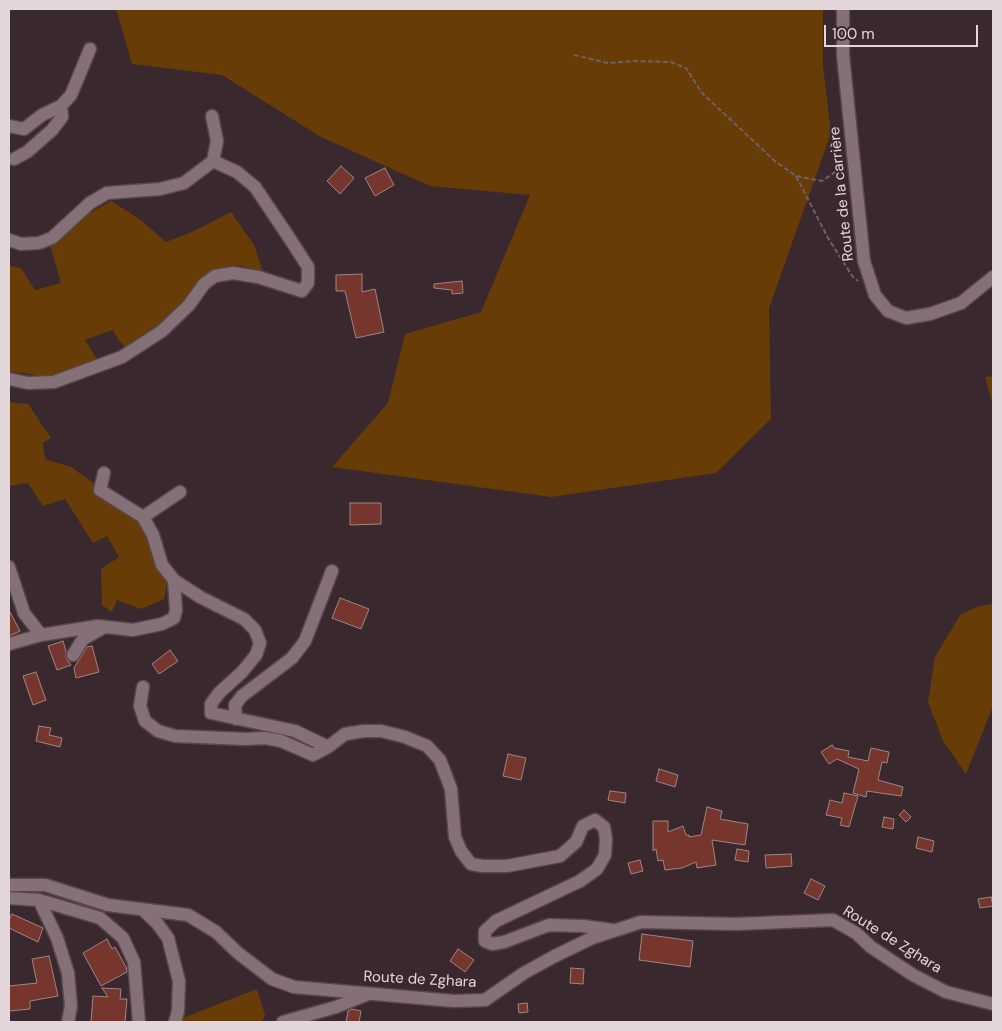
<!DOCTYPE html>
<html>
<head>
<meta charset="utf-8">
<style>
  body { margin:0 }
  #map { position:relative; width:1002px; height:1031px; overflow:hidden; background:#39282e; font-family:"DM Sans",sans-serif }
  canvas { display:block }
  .frame { position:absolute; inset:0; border:10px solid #e2d6da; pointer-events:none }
  .scale { position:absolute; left:824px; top:25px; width:154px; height:22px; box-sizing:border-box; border:2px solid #e2d6da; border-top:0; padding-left:6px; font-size:15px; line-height:18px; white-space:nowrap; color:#e2d6da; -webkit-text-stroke:4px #39282e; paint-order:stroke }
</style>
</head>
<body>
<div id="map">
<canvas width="1002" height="1031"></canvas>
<div class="frame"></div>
<div class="scale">100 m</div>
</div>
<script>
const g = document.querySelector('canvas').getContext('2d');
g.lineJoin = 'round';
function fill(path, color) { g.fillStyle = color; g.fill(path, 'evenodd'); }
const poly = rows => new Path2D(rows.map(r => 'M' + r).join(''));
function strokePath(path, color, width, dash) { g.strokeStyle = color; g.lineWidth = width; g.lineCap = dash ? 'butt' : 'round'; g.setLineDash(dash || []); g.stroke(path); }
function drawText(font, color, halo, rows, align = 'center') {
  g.font = font + ' "DM Sans",sans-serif'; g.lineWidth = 4; g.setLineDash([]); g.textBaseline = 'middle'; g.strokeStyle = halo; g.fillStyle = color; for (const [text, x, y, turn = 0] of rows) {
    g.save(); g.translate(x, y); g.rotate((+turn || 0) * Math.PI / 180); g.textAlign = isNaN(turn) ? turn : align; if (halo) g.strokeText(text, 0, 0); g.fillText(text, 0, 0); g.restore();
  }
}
fill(poly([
  [116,9,823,9,823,65,831,133,769,308,771,419,716,473,551,497,332,467,388,403,405,334,481,312,530,195,430,186,321,137,222,75,132,64],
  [111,201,141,220,166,242,192,232,231,212,254,245,263,272,238,265,208,274,192,293,170,316,125,348,112,330,85,340,97,359,81,368,49,377,9,371,9,262,10,266,21,268,35,290,61,283,50,246,81,218],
  [993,376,993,422,993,407,985,377],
  [9,402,28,404,51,438,43,443,45,459,71,467,107,493,149,517,169,573,164,599,141,609,117,600,112,612,102,605,101,569,119,557,107,536,93,543,65,499,43,506,28,483,9,486],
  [993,604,993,706,966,774,943,741,928,702,935,657,960,615,979,606],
  [257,989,265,1015,262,1022,180,1022,180,1019]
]), '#683c06');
const building = poly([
  [341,166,354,178,340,194,327,181,341,166],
  [385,168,394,185,375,196,365,178,385,168],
  [362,274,362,292,375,289,384,332,356,338,345,291,336,291,336,275,362,274],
  [462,281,463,293,452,294,452,290,434,288,434,284,462,281],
  [350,503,381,503,381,524,350,525,350,503],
  [340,598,369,609,361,629,332,618,340,598],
  [9,610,20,631,9,636,9,610],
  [63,641,66,651,66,658,71,665,57,670,48,646,63,641],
  [92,646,99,672,76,678,74,668,87,647,92,646],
  [170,650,178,661,159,674,152,664,170,650],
  [36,672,46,700,33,705,23,676,36,672],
  [39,726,51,728,49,735,62,738,60,747,36,741,39,726],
  [832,745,834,748,849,751,848,757,868,761,871,748,889,752,887,763,882,762,878,780,903,787,901,796,867,791,866,797,853,793,859,769,837,759,829,764,821,752,832,745],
  [508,754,526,758,521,780,503,776,508,754],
  [659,769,678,775,675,787,656,781,659,769],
  [610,791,626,793,625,803,608,800,610,791],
  [844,793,858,796,849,827,840,825,842,818,826,815,830,800,842,803,844,793],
  [707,807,722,811,720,819,748,824,745,845,712,840,716,865,697,868,696,862,682,868,665,870,663,860,658,861,656,849,653,851,653,821,668,821,668,832,683,826,686,835,689,835,689,837,701,835,707,807],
  [904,810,911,817,906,822,899,815,904,810],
  [884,817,894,819,893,829,882,827,884,817],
  [918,837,934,841,932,852,916,848,918,837],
  [737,849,749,851,748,862,735,860,737,849],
  [791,854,792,866,766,868,765,855,791,854],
  [640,860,643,871,631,874,628,863,640,860],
  [811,879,825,886,818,900,804,893,811,879],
  [991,897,993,906,980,908,978,899,991,897],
  [12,914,43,928,38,942,9,928,9,920,12,914],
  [642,934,693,941,690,967,639,960,642,934],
  [107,939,112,949,115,947,126,967,127,972,101,986,83,953,107,939],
  [458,949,474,960,465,972,450,961,458,949],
  [49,956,58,996,30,1001,30,1009,9,1011,9,986,37,983,32,959,49,956],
  [571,968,584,969,583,984,570,983,571,968],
  [102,988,121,989,120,999,127,999,125,1022,91,1022,93,996,108,997,102,988],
  [527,1003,528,1012,519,1013,518,1004,527,1003],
  [352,1009,361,1011,359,1022,346,1022,348,1011,352,1009]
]);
fill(building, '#76362d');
strokePath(building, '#9d8783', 1);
const minor = poly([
  [843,9,843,55,864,261,875,295,888,311,906,318,930,314,961,303,993,277],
  [61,106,71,95,90,49],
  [9,126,24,129,42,115,61,106,62,117,52,130,27,152,14,159],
  [9,240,21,244,39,243,52,238,90,203,107,193,160,189,184,183,213,161,217,141,212,116],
  [9,379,28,383,54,382,122,357,162,331,189,305,204,284,215,276,233,273,258,277,302,291,308,283,308,267,288,236,255,187,237,172,213,161],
  [104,473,100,490,143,517,153,535,162,565,174,580,200,597,244,619,255,630,260,643,256,655,242,672,219,693,211,704,211,713,295,731,328,747],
  [143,517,180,492],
  [9,567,24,613,41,635],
  [9,644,41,635,98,626,133,630,162,624,174,618,176,610,174,580],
  [73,655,83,639,101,629],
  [143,687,140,706,145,721,158,731,175,736,246,739,265,738,281,741,313,755,328,747,345,734,364,731,381,731,405,737,427,746,440,760,451,789,455,837,461,851,471,864,482,866,507,866,560,856,576,842,583,826,595,820,604,827,606,839,605,855,597,869,580,881,496,921,485,931,485,941,492,944,504,942,549,925,583,926,612,930],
  [236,719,235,705,242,696,292,658,305,641,332,571],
  [9,885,45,885,108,905,188,915,216,932,238,953,272,979,294,987,454,1001,485,1000,524,973,553,957,592,938,641,922,736,924,833,920,856,933,871,947,913,975,946,992,993,1004],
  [9,898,39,900,100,918,123,938,134,962,139,1022],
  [39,900,57,938,68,973,71,1006,68,1022],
  [142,909,157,923,168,938,179,981,178,1011,175,1022],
  [283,1022,336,1007,368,994]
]);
strokePath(minor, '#56474d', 15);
strokePath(poly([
  [574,55,608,63,635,61,671,62,686,68,702,93,776,162,796,176,822,181,844,166],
  [796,176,828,238,853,277,858,281]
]), '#716167', 2, [5, 2.5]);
strokePath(minor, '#857077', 12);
drawText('15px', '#e2d6da', '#39282e', [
  ["Route de la carrière",842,194,-96],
  ["Route de Zghara",892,940,32],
  ["Route de Zghara",420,980,3]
]);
</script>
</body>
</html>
